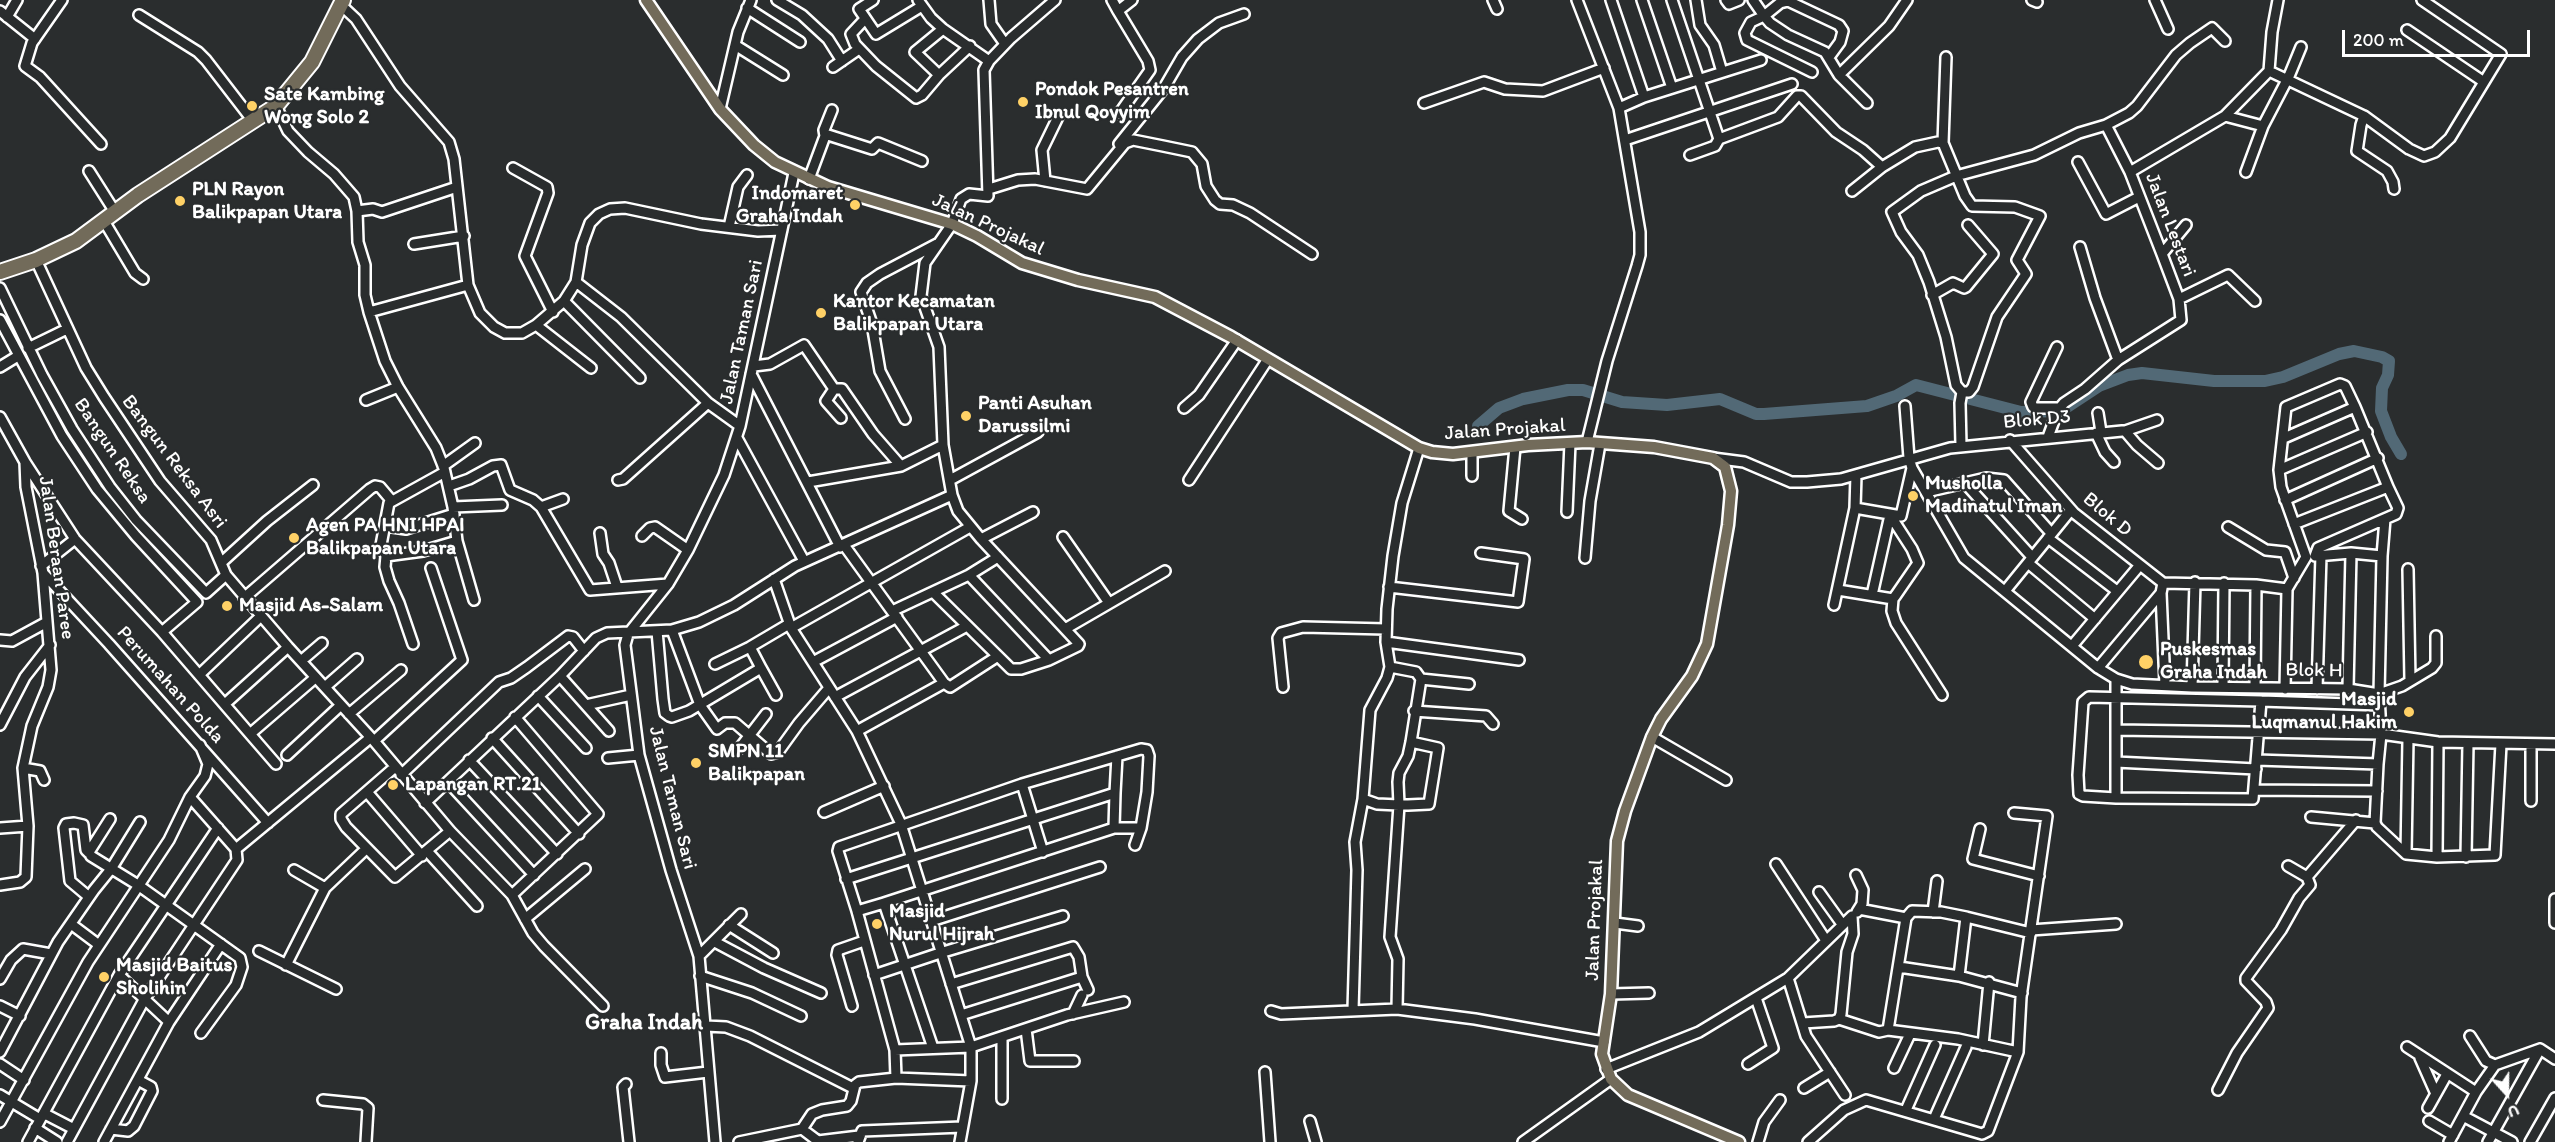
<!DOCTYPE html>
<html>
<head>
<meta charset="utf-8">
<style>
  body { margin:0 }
  #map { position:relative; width:2555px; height:1142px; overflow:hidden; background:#2a2d2e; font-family:Itim,sans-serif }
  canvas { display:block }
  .north { position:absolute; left:2477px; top:1064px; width:60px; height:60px; -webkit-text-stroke:4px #2a2d2e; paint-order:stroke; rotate:159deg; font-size:16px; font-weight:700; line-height:24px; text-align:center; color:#fff }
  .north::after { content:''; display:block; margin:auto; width:21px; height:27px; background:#fff; clip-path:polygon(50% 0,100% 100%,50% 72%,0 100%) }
  .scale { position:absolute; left:2342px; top:30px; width:188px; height:27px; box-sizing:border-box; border:3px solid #fff; border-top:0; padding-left:8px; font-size:18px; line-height:21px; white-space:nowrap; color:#fff; -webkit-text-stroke:4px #2a2d2e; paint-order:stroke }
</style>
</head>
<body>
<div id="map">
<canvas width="2555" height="1142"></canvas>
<div class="north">U</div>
<div class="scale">200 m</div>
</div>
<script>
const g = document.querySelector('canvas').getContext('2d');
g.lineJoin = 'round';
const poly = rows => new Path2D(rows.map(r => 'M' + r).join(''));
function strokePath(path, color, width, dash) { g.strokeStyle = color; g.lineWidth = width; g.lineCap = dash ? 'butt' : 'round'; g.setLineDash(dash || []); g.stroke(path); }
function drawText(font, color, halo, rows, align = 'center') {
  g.font = font + ' Itim,sans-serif'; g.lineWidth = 4.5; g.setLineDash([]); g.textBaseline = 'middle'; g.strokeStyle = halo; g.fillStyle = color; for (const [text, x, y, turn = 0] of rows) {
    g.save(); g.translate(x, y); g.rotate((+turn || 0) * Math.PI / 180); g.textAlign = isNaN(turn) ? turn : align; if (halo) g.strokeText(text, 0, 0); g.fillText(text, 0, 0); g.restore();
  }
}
strokePath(poly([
  [1478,426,1499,408,1523,399,1568,390,1583,390,1622,402,1667,405,1720,399,1756,414,1764,414,1867,406,1896,396,1916,385,2021,412,2061,411,2099,386,2128,375,2142,373,2214,381,2265,381,2283,377,2339,354,2354,351,2382,357,2389,361,2388,375,2382,388,2381,411,2391,437,2401,454]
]), '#526976', 12);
const minor = poly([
  [62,0,32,43,25,66,40,77,101,144],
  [777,0,802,15,828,39,842,61],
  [873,0,859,9,876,34,922,6],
  [918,0,931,18,943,29,989,61],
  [989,0,991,24,1005,44],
  [1112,0,1118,11,1132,0],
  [1493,0,1497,9],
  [1577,0,1619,108,1640,232,1640,255,1637,266,1607,361,1587,442],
  [1611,0,1644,97],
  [1642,0,1672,88],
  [1672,0,1719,139,1715,146,1690,155],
  [1696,0,1700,25,1714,45,1722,72],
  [1726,0,1729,4,1739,0],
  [1753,0,1764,16,1780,3,1788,1,1839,25,1843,31,1840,42,1829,57],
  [2032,0,2037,2],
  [2155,0,2168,29],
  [341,5,356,19,400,86,449,142,454,159,468,285,480,313,494,327,505,333,522,333,536,325,564,301,576,282,582,245,590,223,599,214,610,209,625,208,701,224,758,231,782,230],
  [747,8,800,42],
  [0,11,35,39],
  [1118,11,1148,61,1150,70,1119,114],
  [139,15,198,52,206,60,253,121],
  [7,17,17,0],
  [865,19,851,34,855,44,876,66,916,98,922,95,939,75,970,46],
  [2407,30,2484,82],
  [735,45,783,75],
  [833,67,859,49],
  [2269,71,2364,116,2409,149,2424,156,2435,152,2450,138,2501,54,2422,0],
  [1812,72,1747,40,1745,33,1751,22,1764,16,1770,23,1788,35,1825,52,1839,75,1889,26,1907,0],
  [939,75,915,52,943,29],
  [1839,75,1867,103],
  [2287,81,2301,47],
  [1424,103,1484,82,1505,89,1543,91,1604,68],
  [276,106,288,131,308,152,334,174,354,197,357,211,358,242,365,265,365,295,369,312,385,361,398,387,436,448,444,468,453,507,457,541,474,600],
  [1619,108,1644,97,1761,60],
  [720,109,738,32,751,0],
  [2225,116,2263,126,2287,80],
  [2364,116,2361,125,2357,151,2387,171,2393,182,2394,189],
  [2106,125,2129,113,2137,106,2176,55,2190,43,2212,28,2225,41],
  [825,136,824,130,832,110],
  [1719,139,1778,117,1797,96,1801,96,1836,132,1863,150,1882,167],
  [1625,140,1792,84],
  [1943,143,1946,57],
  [1119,144,1164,88,1182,57,1198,39,1219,23,1244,14],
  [2078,162,2106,214,2139,197],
  [513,168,547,187,548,193,525,256,553,312],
  [89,171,115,212],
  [2130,172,2225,116,2269,71,2272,32,2278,0],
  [2246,172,2263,126],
  [809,179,825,136,828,135,872,149,878,143,922,161],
  [1045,181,1042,150,1059,115],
  [989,189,1018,180,1035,179,1087,189,1125,143,1133,140,1163,146,1192,152,1202,164,1206,186,1215,200,1220,204,1233,205,1250,213,1312,254],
  [1852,191,1882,167,1915,147,1938,142,1943,143,1965,196,1972,206,2015,207,2040,216,2017,260,2026,274,1997,317,1973,387,1969,392,1962,392,1960,403,1961,446],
  [357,211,373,209,382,212,457,187],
  [104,221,135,273,143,279],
  [729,227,738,187,747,175],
  [414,244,464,236],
  [2080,247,2095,298,2118,360],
  [2162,254,2186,225],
  [36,260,86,368,104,397,160,481,211,540,226,575,288,647,374,741,450,831,512,895,533,933,544,946,603,1006],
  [576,282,621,317,708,403,740,426],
  [0,288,42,375,72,429,110,487,136,520,206,593,226,575],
  [1932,295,1953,283,1964,288,1966,287,1993,254,1968,225],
  [2179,299,2228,275,2255,301],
  [564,301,640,378],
  [369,312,468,285],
  [0,320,62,436,97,489,136,536,197,602,162,632],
  [536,325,591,368],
  [2057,347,2031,402,2033,407,2037,408,2059,408],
  [28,348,67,329],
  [754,366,770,364,804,345,834,389,842,389,873,434,901,466],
  [0,367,18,356],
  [751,374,840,547],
  [834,389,826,401,841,418],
  [1962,392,1956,385,1946,337,1929,282,1918,255,1901,232,1892,212,1921,191,1956,176,2034,155,2079,133,2106,125,2130,172,2162,254,2179,299,2181,320,2118,360,2085,389,2064,403,2058,410,2048,437],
  [366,400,398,387],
  [1905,406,1909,458,1912,468,1964,558,2098,668,2116,679,2132,684,2192,687,2348,689,2379,694,2381,734,2438,742,2555,744],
  [1184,408,1199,395,1237,340],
  [2098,413,2101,432],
  [0,417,25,462,75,539,162,632,250,734,315,678],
  [905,419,880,371,872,324,861,292,867,283,880,274,937,244],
  [2125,431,2157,420],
  [2096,433,2105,452,2114,462],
  [737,438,804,561],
  [2284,438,2355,407,2388,487,2294,524],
  [2010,440,2074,513,2163,583],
  [1515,447,1509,511,1522,519],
  [1419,448,1402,503,1393,556,1387,609,1386,642,1519,660],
  [1713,458,1744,462,1791,482,1807,482,1841,479,1950,448,2122,431,2125,431,2137,445,2158,463],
  [443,466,475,443],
  [2279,470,2367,432],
  [445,472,389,503,381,545,386,556,423,551,457,541],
  [1472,476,1472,453],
  [618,480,623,479,708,403],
  [950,480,1038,432],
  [1189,480,1268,359],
  [808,482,901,466,943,445],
  [1964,482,2032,557],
  [449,486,469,479,493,466,501,465,510,490,533,500,541,507,590,590,668,584],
  [1926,492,1986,478,2004,480,2051,533],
  [2285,500,2378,458],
  [453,507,502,505],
  [541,507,563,499],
  [1855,508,1901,516,1912,468],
  [1567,512,1570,443],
  [2385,519,2382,556,2379,694,2402,686,2432,668,2436,663,2436,636],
  [385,526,406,529,454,514],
  [2228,527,2266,550,2285,552,2294,578],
  [600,533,603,554,609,563,617,587],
  [642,536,650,528,655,527,688,550],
  [1063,537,1109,603],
  [2048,538,2117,591],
  [981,539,1033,512],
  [844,545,944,683,857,731],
  [386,556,385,567,389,581,399,603,413,644],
  [2315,556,2318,548,2396,514,2398,508,2388,487],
  [2316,556,2351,553,2382,556],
  [1585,558,1590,501,1600,444],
  [222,562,267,521,313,485],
  [2028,563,2095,619],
  [41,566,75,539],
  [2408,569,2410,681],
  [43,573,109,644,268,823],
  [969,575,1049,660],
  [774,579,791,628,857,731,901,824,971,1047,971,1081,960,1142],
  [2163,583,2256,585,2287,589,2306,557,2281,487,2279,470,2286,407,2340,384,2345,386,2355,407],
  [2163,583,2161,593,2165,685],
  [1389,587,1518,602,1524,559,1481,553],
  [1838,590,1893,599,1896,595,1918,563,1912,549,1890,515],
  [2005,591,2071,510],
  [933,592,1011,669,1021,669,1049,660,1078,646,1079,644,981,539,958,511,952,495,943,445,939,347,921,296,925,263,952,224,961,199,969,194,988,196,984,70,989,61,1011,38,1055,0],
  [1872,595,1890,515],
  [244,598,370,489,375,486,380,487,391,500],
  [1893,599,1892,611,1896,623,1942,695],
  [1834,605,1855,508,1856,475],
  [892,611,969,575,998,557],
  [791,628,970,527],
  [1065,629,1165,571],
  [672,630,700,705,717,729,725,723,735,723,771,754,778,752,799,723,829,688],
  [657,631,663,699,665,713,669,716,672,717,689,711,761,668,776,695],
  [0,640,12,641,47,622],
  [1386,642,1390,667],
  [2072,646,2140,565],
  [301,661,322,643],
  [813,662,897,617],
  [715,664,750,647],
  [761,668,750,647,789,624],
  [2098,668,2161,593],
  [199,675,261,616],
  [560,676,609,731],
  [1421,679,1469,684],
  [944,683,950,687,998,656],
  [2223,686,2224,583],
  [325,687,357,659],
  [1283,687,1278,638,1281,633,1303,627,1386,629],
  [2192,687,2195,582],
  [2255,687,2256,585],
  [2285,689,2287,589],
  [2317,689,2321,555],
  [2348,689,2351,553],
  [538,696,586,748],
  [835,697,967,626],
  [2261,701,2253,799,2116,798,2083,796,2079,794,2078,775,2083,702,2089,697,2261,701,2380,705],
  [226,703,288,647],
  [586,705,631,695],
  [1414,711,1486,716,1493,724],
  [349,714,401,670],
  [0,725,25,677,50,645],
  [2117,730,2381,734,2378,764,2375,823,2377,827,2406,854,2437,857,2495,855,2501,744],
  [250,734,276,764],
  [1652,737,1726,780],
  [492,738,579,834],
  [374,741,462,660,431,568],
  [2531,744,2531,801],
  [739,749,766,714],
  [287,755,341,705],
  [608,758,639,755],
  [469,760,557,854],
  [2257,760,2378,764],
  [2116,762,2256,769],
  [395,767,341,814,341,819,346,827,395,877,450,831],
  [23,768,40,771,44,780],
  [401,775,499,682,511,678,527,667,568,636,573,637,584,651],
  [448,782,534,875],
  [1022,784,1043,852],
  [2255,790,2377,791],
  [367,792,422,856],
  [2116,798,2116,679],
  [425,803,560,676,596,638,607,633,672,630,699,622,734,605,795,566,952,495],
  [824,812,884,786],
  [2311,817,2375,823],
  [110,819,89,852,91,856,138,885,240,958,242,967,236,985,201,1033],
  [0,828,28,826],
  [1114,828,1141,828],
  [1980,829,1973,859,2039,876],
  [236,849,370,738],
  [427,851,477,906],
  [2406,854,2408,739],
  [2437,857,2438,742],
  [2466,857,2468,743],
  [1776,864,1825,939],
  [2288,866,2307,877,2356,820],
  [294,870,325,888,366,849],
  [1856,875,1863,890,1862,904,1857,912],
  [846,879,1115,793,1117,756],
  [0,885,20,882,26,877,28,826,23,768,32,726,48,687,51,670,43,573,26,487,25,462],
  [1819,892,1842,924],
  [512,895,598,814,515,717],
  [89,897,70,881,64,828,66,824,74,823,83,825,86,850,89,853],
  [2555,899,2555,923],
  [1859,909,1906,918],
  [857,911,884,903],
  [1933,912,1937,881],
  [1966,917,2031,933],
  [525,919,585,869],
  [931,921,1100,867],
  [1615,923,1638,926],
  [71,924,99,945],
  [729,925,773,953],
  [2031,930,2116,924],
  [715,942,764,968,821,993],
  [259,951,336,989],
  [699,956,741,914],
  [286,965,325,888],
  [1899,967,1959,976,2022,993],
  [119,975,169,1022],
  [874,975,940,953,1063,916],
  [700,976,752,993,801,1016],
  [1788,978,1806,1036,1845,1095],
  [0,979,11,960,23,949,51,954],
  [951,984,1073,947,1079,957,1082,977,1088,990],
  [1611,994,1649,993],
  [0,1006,20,1016],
  [852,1006,837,955,838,950,864,941],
  [1397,1009,1398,959,1390,937,1399,805,1398,782,1399,773,1408,756,1411,742,1421,679,1416,672,1390,667,1387,678,1370,710,1363,799,1377,804,1399,805,1408,805,1429,804,1438,748,1411,742],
  [1353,1010,1357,870,1355,842,1363,799],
  [1271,1011,1281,1014,1397,1009,1475,1019,1604,1042],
  [1073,1014,1082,995],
  [961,1015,1082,977],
  [1839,1019,1879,1032,1888,1030,1906,918,1912,911,1941,912,1966,917,1959,976],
  [706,1026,726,1027,750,1036,853,1088],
  [1026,1029,1030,1061,1074,1061],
  [1888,1030,1958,1039,2018,1052],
  [2470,1036,2486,1061,2495,1065],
  [1983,1045,1989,982],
  [2407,1047,2476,1092],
  [933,1048,884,903,1114,828,1115,793],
  [895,1050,971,1047,1067,1015,1124,1002],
  [0,1052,58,942,94,890,111,869,140,822],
  [661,1053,661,1065,665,1077,708,1072],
  [2420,1058,2436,1094],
  [0,1064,24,1080],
  [1748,1064,1773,1048,1756,998],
  [1894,1068,1910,1034],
  [1606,1069,1699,1032,1788,978,1852,916,1853,934,1847,952,1841,1014,1839,1019,1834,1021,1803,1023],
  [1265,1072,1270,1142],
  [896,1078,895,1050,857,911,838,851,839,847,1022,784,1141,749,1147,750,1149,756,1147,792,1141,828,1135,845],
  [626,1084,623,1087,629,1142],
  [1804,1088,1830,1072],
  [2218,1090,2237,1053,2268,1008,2266,1002,2246,981,2246,978,2281,930,2299,898,2310,885,2307,877],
  [0,1095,40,1119],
  [1002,1099,1002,1037],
  [323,1100,363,1104,368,1108,366,1142],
  [2428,1108,2447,1074],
  [1906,1110,1935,1045],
  [45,1114,74,1129],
  [1934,1119,1966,1047],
  [1310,1121,1316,1142],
  [2429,1121,2453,1135],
  [0,1122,88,962,169,840,190,797,205,776,208,764,200,745],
  [35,1128,57,1142],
  [111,1129,128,1131,134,1126,152,1091,151,1087,138,1080],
  [802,1129,818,1141,859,1136],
  [28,1142,119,975,218,828],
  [67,1142,144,1000,237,860,236,849,190,797],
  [104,1142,169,1022,221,944],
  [715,1142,699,956,671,870,639,755,625,645,628,634,668,584,688,550,724,475,740,426,794,173],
  [739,1142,802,1129,812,1114,822,1110,847,1106,851,1101,855,1085,859,1082,896,1078,971,1081],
  [858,1142,862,1131,962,1127],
  [1523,1142,1611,1079],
  [1758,1142,1764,1122,1780,1100],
  [1808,1142,1844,1110,1866,1100,1982,1134,1988,1131,2018,1052,2021,997,2047,816,2014,813],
  [2449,1142,2463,1116],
  [2488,1142,2540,1049,2555,1059],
  [2512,1142,2463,1116,2476,1092,2495,1065,2540,1049],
  [2530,1142,2555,1098]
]);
const major = poly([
  [646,0,720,109,754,145,775,162,828,187,952,224,977,236,1022,263,1078,280,1155,297,1231,337,1419,448,1432,452,1453,454,1528,445,1587,442,1654,447,1713,458,1725,467,1731,491,1728,525,1707,644,1692,676,1661,719,1652,737,1625,811,1617,841,1611,994,1602,1054,1611,1079,1628,1095,1739,1142]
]);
const highway = poly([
  [0,272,36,260,76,241,138,195,276,106,312,62,343,0]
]);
strokePath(minor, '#fff', 14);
strokePath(major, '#fff', 15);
strokePath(highway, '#fff', 18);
strokePath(minor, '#2a2d2e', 9);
strokePath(major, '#726b5a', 10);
strokePath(highway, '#726b5a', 14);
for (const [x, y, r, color] of [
  [1023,102,6,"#ffd166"],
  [252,106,6,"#ffd166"],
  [180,201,6,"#ffd166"],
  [855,205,6,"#ffd166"],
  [821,313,6,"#ffd166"],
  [966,416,6,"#ffd166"],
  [1913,496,6,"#ffd166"],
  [294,538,6,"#ffd166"],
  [227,606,6,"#ffd166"],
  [2146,662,8,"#ffd166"],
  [2409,712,6,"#ffd166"],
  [696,763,6,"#ffd166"],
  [393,785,6,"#ffd166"],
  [877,924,6,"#ffd166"],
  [104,977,6,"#ffd166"]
]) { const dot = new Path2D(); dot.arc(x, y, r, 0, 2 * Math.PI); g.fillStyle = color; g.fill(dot); strokePath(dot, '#2a2d2e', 2); }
drawText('bold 20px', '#fff', '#2a2d2e', [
  ["Pondok Pesantren",1035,90],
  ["Ibnul Qoyyim",1035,113],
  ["Sate Kambing",264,95],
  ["Wong Solo 2",264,118],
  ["PLN Rayon",192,190],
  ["Balikpapan Utara",192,213],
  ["Indomaret",843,194,"right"],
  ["Graha Indah",843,217,"right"],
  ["Kantor Kecamatan",833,302],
  ["Balikpapan Utara",833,325],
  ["Panti Asuhan",978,404],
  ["Darussilmi",978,427],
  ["Musholla",1925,484],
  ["Madinatul Iman",1925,507],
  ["Agen PA HNI HPAI",306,526],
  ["Balikpapan Utara",306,549],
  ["Masjid As-Salam",239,606],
  ["Puskesmas",2160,650],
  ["Graha Indah",2160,673],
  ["Masjid",2397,700,"right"],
  ["Luqmanul Hakim",2397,723,"right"],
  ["SMPN 11",708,752],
  ["Balikpapan",708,775],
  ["Lapangan RT.21",405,785],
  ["Masjid",889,912],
  ["Nurul Hijrah",889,935],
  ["Masjid Baitus",116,966],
  ["Sholihin",116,989]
], 'left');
drawText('20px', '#fff', '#2a2d2e', [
  ["Jalan Projakal",988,225,25],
  ["Jalan Lestari",2170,225,69],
  ["Jalan Taman Sari",742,332,-78],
  ["Blok D3",2037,420,-5],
  ["Jalan Projakal",1505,430,-4],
  ["Bangun Reksa",112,451,56],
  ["Bangun Reksa Asri",174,462,53],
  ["Blok D",2107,515,40],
  ["Jalan Beraan Paree",56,558,82],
  ["Blok H",2314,671,1],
  ["Perumahan Polda",170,685,48],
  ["Jalan Taman Sari",672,798,76],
  ["Jalan Projakal",1595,920,-88]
]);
drawText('bold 22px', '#fff', '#2a2d2e', [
  ["Graha Indah",644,1023]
]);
</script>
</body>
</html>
